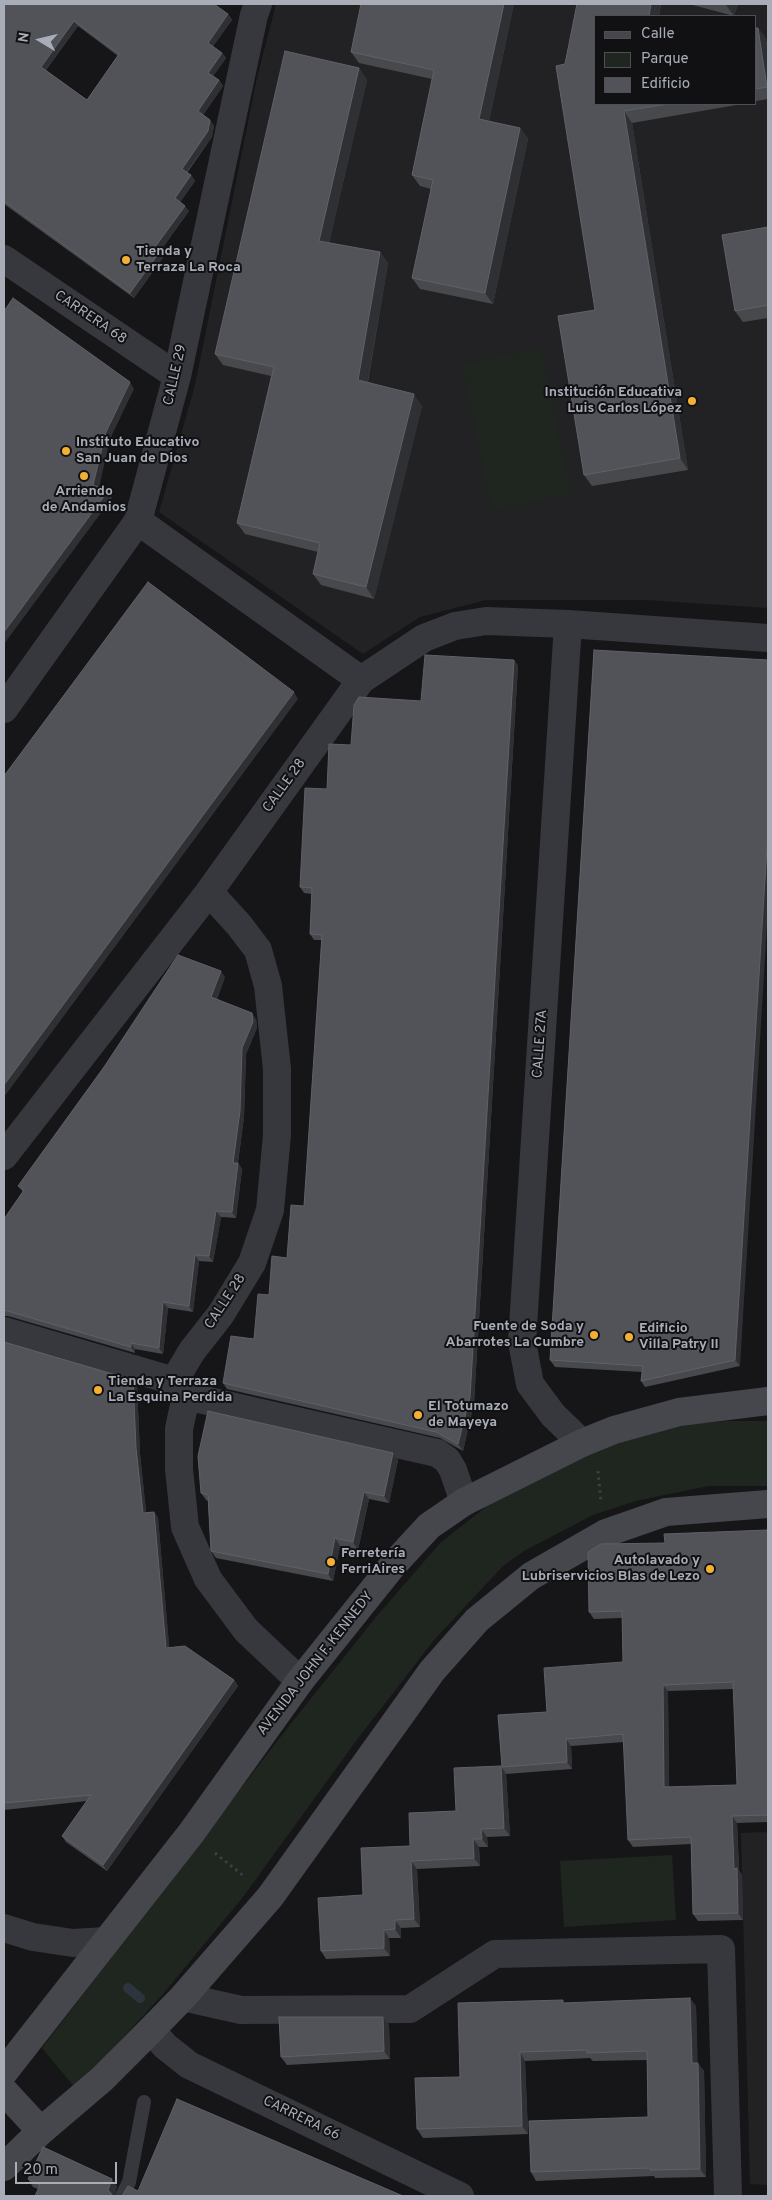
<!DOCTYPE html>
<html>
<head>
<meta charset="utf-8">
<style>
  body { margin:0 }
  #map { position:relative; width:772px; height:2200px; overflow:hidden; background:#161618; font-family:Overpass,sans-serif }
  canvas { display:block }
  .frame { position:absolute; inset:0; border:5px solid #a8adb8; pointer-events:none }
  .legend { position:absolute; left:594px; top:15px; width:162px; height:90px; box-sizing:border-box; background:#111113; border:1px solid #4d4f55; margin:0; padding:6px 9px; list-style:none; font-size:15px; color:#a8adb8 }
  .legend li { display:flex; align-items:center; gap:10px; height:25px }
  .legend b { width:25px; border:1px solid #4d4f55 }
  .north { position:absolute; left:15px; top:15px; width:50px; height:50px; -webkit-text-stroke:4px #111113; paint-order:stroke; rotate:279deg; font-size:14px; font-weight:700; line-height:20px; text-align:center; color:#a8adb8 }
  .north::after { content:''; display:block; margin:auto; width:18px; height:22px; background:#a8adb8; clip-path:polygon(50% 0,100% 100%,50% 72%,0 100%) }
  .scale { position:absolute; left:15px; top:2162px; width:102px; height:22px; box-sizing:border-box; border:2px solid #a8adb8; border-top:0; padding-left:6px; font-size:15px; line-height:18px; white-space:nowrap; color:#a8adb8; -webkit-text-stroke:4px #111113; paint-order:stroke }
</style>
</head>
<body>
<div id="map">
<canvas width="772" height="2200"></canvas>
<div class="frame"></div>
<ul class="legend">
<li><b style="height:6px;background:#45474d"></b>Calle</li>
<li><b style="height:14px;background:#1e261f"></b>Parque</li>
<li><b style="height:14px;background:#525359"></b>Edificio</li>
</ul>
<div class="north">N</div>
<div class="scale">20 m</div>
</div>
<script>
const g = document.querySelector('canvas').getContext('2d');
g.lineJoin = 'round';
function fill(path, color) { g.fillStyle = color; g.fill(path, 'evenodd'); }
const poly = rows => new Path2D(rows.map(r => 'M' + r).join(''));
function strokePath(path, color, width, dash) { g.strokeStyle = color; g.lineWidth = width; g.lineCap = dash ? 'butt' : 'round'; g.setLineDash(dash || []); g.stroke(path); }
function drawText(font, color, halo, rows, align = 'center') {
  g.font = font + ' Overpass,sans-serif'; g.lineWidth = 4; g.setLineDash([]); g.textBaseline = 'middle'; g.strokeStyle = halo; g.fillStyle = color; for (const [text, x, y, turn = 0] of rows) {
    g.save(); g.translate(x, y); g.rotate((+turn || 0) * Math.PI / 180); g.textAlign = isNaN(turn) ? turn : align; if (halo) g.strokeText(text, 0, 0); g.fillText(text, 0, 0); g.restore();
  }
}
fill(poly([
  [276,4,768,4,768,608,647,600,486,600,420,617,363,654,159,512,195,385,257,78],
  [596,16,756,16,756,104,596,104],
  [768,1832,768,2185,750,2184,741,1833]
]), '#222225');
fill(poly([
  [541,348,571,494,492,510,462,365],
  [726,1421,768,1421,768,1486,708,1486,636,1501,593,1515,524,1551,503,1566,434,1640,356,1741,243,1897,164,1993,76,2089,42,2048,278,1740,376,1617,440,1543,487,1506,547,1471,616,1444,678,1425],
  [672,1855,676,1920,564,1927,560,1861]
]), '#1e261f');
strokePath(poly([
  [128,1988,140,1998]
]), '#2c353c', 10);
strokePath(poly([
  [598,1471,601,1502],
  [215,1853,245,1877]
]), '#3d3f44', 3, [2.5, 4]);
strokePath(poly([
  [122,2196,129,2182,144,2102]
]), '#37383d', 14);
strokePath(poly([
  [4,259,177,376],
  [138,521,361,680],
  [568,624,522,1342,530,1384,553,1415,582,1443],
  [4,709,138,521,177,376,254,15,258,4],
  [209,892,239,925,258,950,268,986,277,1069,277,1135,270,1210,252,1263,221,1314,192,1351,174,1381,186,1396,179,1429,179,1469,185,1527,208,1579,246,1630,300,1681],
  [4,1156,209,892,361,680,424,638,455,626,486,621,568,624,768,638],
  [4,1331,174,1381],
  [186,1396,437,1453,447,1460,453,1470,464,1502],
  [4,1928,33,1937,73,1943,106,1941],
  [183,1997,241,2010,410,2009,495,1954,721,1949,728,2196],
  [151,2030,165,2046,189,2065,460,2196]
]), '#37383d', 28);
strokePath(poly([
  [4,2072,192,1832,300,1681,393,1565,429,1526,464,1502,582,1443,614,1430,679,1412,768,1401],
  [4,2091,41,2131],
  [4,2167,41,2131,102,2079,151,2030,183,1997,270,1897,432,1671,477,1620,531,1576,606,1533,666,1512,768,1504]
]), '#45474d', 28);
fill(poly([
  [4,4,228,14,232,20,213,46,222,53,226,58,213,76,219,80,223,86,203,115,210,120,214,126,212,137,187,173,191,175,195,181,180,202,189,211,161,250,164,256,134,298,4,204],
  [78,26,118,56,87,100,46,70],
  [514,4,489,121,520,128,528,139,493,304,420,289,412,278,431,189,420,186,412,175,432,79,359,63,351,52],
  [577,4,661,4,659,16,596,16,596,104,742,104,632,123,688,470,592,486,584,475,558,316,595,310,556,66,565,64],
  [689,4,738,4,734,16],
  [756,28,758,28,766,39,768,55,768,99,756,101],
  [359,68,367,80,329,243,380,252,388,263,368,382,422,406,374,599,321,585,313,574,318,552,245,534,237,523,271,376,223,365,215,354],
  [768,227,768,318,743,322,735,311],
  [594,650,740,1366,645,1387,641,1381,642,1372,555,1367,550,1360],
  [514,660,518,666,474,1403,463,1451,440,1438,227,1389,223,1383,254,1339,269,1295,287,1258,304,1206,322,940,314,940,310,934,312,894,304,893,300,887,327,789,351,745,421,701],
  [225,977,217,999,256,1019,257,1028,246,1054,244,1117,238,1163,242,1169,236,1218,221,1217,213,1262,199,1261,193,1312,168,1308,163,1354,135,1349,135,1353,8,1316,4,1316,4,1219,23,1192,18,1186],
  [4,1342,137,1386,140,1454,146,1513,154,1512,158,1518,169,1647,234,1680,238,1686,107,1871,66,1842,62,1836,87,1801,4,1810],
  [393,1453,398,1460,389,1503,369,1499,358,1550,340,1546,333,1581,216,1558,211,1551,208,1501,206,1500,201,1493],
  [768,1530,768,1822,737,1823,739,1870,742,1875,743,1920,698,1921,693,1914,691,1844,633,1847,628,1840,624,1742,571,1746,572,1769,506,1774,510,1836,487,1837,488,1847,479,1847,480,1866,417,1869,420,1927,401,1928,401,1938,389,1938,390,1956,326,1959,321,1951,363,1895,410,1846,456,1811,501,1766,502,1767,547,1712,623,1662,622,1618,594,1619,589,1612,665,1543],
  [734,1689,737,1785,669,1787,668,1691],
  [565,2003,696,2006,697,2063,704,2071,706,2177,655,2178,654,2176,536,2181,531,2172,648,2117,647,2060,593,2061,590,2058,525,2061,528,2134,423,2138,417,2129,460,2077],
  [383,2017,389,2025,390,2059,287,2065,281,2057],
  [28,2179,117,2186,114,2196,38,2189,33,2187]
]), '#47494d');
fill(poly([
  [504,4,514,4,487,131,479,119],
  [651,4,661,4,659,16,649,16],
  [726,4,738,4,734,16,726,5],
  [228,14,232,20,212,48,208,43],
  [74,21,78,26,44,72,41,67],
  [758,28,766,39,768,55,768,88,767,87],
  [222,53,226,58,212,78,208,73],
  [359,68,367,80,327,252,319,241],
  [219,80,223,86,202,117,198,111],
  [624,111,632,123,688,470,680,458],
  [210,120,214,126,212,137,185,174,182,169],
  [520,128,528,139,493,304,485,293],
  [191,175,195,181,179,204,175,198],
  [185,206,189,211,161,250,164,256,134,298,130,293,155,247],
  [380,252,388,263,366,391,358,380],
  [130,382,134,389,110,439,98,492,93,485,106,432],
  [414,394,422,406,374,599,366,587],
  [108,491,112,498,4,644,4,632],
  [514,660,518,666,474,1403,463,1451,458,1444],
  [294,692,298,699,4,1097,4,1085],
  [768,831,768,909,740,1366,735,1360],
  [221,971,225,977,215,1003,211,997],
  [252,1013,256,1019,257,1028,246,1054,244,1117,237,1169,233,1163,242,1048],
  [238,1163,242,1169,236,1218,232,1212],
  [216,1211,221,1217,213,1262,209,1256],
  [195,1255,199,1261,193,1312,189,1306],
  [163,1302,168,1308,163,1354,159,1348],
  [131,1343,135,1349,135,1353,131,1347],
  [133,1380,137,1386,140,1454,147,1519,143,1513,136,1448],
  [393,1453,398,1460,389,1503,384,1496],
  [364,1492,369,1499,358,1550,353,1542],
  [154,1512,158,1518,170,1654,166,1648],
  [335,1538,340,1546,333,1581,328,1574],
  [234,1680,238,1686,107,1871,103,1865],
  [663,1685,668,1691,669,1794,664,1787],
  [566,1739,571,1746,572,1769,567,1762],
  [501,1766,506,1774,510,1836,504,1828],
  [732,1816,737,1823,739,1870,742,1875,743,1920,738,1913,734,1869],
  [481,1829,487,1837,488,1847,482,1839],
  [473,1839,479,1847,480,1866,474,1858],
  [411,1861,417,1869,420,1927,414,1919],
  [395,1920,401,1928,401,1938,395,1929],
  [384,1930,389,1938,390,1956,384,1948],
  [690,1998,696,2006,698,2071,692,2063],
  [383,2017,389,2025,390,2059,384,2051],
  [520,2052,525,2061,528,2134,522,2126],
  [698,2063,704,2071,706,2177,700,2169],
  [112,2179,117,2186,114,2196,108,2190]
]), '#2f3033');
const building = poly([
  [4,4,214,4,228,14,208,43,222,53,208,73,219,80,198,111,210,120,208,131,182,169,191,175,175,198,185,206,155,247,161,250,130,293,4,201,4,4],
  [74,21,119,54,87,100,41,67,74,21],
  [361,4,504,4,479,119,520,128,485,293,412,278,433,180,412,175,434,70,351,52,361,4],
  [577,4,651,4,649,16,596,16,596,104,668,104,624,111,680,458,584,475,558,316,595,310,556,66,565,64,577,4],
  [756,28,758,28,767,87,756,89,756,28],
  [285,51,359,68,319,241,380,252,358,380,414,394,366,587,313,574,320,543,237,523,274,367,215,354,285,51],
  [768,227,768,305,735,311,722,235,768,227],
  [13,298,130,382,106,432,93,485,108,491,4,632,4,311,13,298],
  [148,582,294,692,4,1085,4,776,148,582],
  [594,650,768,660,768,831,735,1360,641,1381,643,1366,550,1360,594,650],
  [425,655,514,660,470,1397,458,1444,436,1432,223,1383,231,1336,254,1339,258,1294,269,1295,272,1256,287,1258,291,1205,304,1206,322,935,310,934,312,888,300,887,305,788,327,789,329,744,351,745,354,705,359,697,421,701,425,655],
  [178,955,221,971,211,997,252,1013,253,1022,242,1048,240,1111,233,1163,238,1163,232,1212,216,1211,209,1256,195,1255,189,1306,163,1302,159,1348,131,1343,131,1347,4,1310,4,1219,24,1190,18,1186,104,1067,178,955],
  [4,1342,133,1380,136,1448,143,1513,154,1512,166,1648,185,1646,234,1680,103,1865,62,1836,91,1795,4,1803,4,1342],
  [208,1411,393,1453,384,1496,364,1492,353,1542,335,1538,328,1574,211,1551,208,1495,201,1493,198,1456,208,1411],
  [768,1530,768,1815,732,1816,734,1869,737,1868,738,1913,693,1914,691,1837,628,1840,623,1734,566,1739,567,1762,502,1767,498,1715,547,1712,544,1668,623,1662,622,1611,589,1612,588,1552,601,1544,665,1543,664,1534,768,1530],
  [733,1682,737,1785,664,1787,663,1685,733,1682],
  [501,1766,504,1828,481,1829,482,1839,473,1839,474,1858,411,1861,414,1919,395,1920,395,1929,384,1930,384,1948,321,1951,318,1898,363,1895,361,1848,410,1846,409,1813,456,1811,454,1768,501,1766],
  [690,1998,692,2063,698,2063,700,2169,650,2170,650,2168,531,2172,529,2121,648,2117,647,2051,587,2053,587,2050,520,2052,522,2126,417,2129,415,2078,460,2077,458,2003,563,2000,563,2003,690,1998],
  [279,2017,383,2017,384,2051,281,2057,279,2017],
  [177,2099,403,2196,116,2196,122,2196,128,2186,138,2191,177,2099],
  [43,2147,112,2179,108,2190,113,2196,35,2196,40,2185,28,2179,43,2147]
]);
fill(building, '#525359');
strokePath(building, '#5f6168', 1);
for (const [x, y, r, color] of [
  [126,260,5,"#f2b134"],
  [692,401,5,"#f2b134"],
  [66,451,5,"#f2b134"],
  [84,476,5,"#f2b134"],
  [594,1335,5,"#f2b134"],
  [629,1337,5,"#f2b134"],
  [98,1390,5,"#f2b134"],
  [418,1415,5,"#f2b134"],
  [331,1562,5,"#f2b134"],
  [710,1569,5,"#f2b134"]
]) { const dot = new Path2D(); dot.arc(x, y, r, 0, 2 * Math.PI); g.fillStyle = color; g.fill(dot); strokePath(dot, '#111113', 2); }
drawText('bold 14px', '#a8adb8', '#111113', [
  ["Tienda y",136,252],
  ["Terraza La Roca",136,268],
  ["Institución Educativa",682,393,"right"],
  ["Luis Carlos López",682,409,"right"],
  ["Instituto Educativo",76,443],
  ["San Juan de Dios",76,459],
  ["Arriendo",84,492,"center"],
  ["de Andamios",84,508,"center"],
  ["Fuente de Soda y",584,1327,"right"],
  ["Abarrotes La Cumbre",584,1343,"right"],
  ["Edificio",639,1329],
  ["Villa Patry II",639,1345],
  ["Tienda y Terraza",108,1382],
  ["La Esquina Perdida",108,1398],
  ["El Totumazo",428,1407],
  ["de Mayeya",428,1423],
  ["Ferretería",341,1554],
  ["FerriAires",341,1570],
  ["Autolavado y",700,1561,"right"],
  ["Lubriservicios Blas de Lezo",700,1577,"right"]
], 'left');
drawText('14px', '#a8adb8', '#111113', [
  ["CARRERA 68",90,318,34],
  ["CALLE 29",176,375,-77],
  ["CALLE 28",285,786,-54],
  ["CALLE 27A",541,1044,-86],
  ["CALLE 28",226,1302,-57],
  ["AVENIDA JOHN F. KENNEDY",316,1664,-52],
  ["CARRERA 66",301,2119,26]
]);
</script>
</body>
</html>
